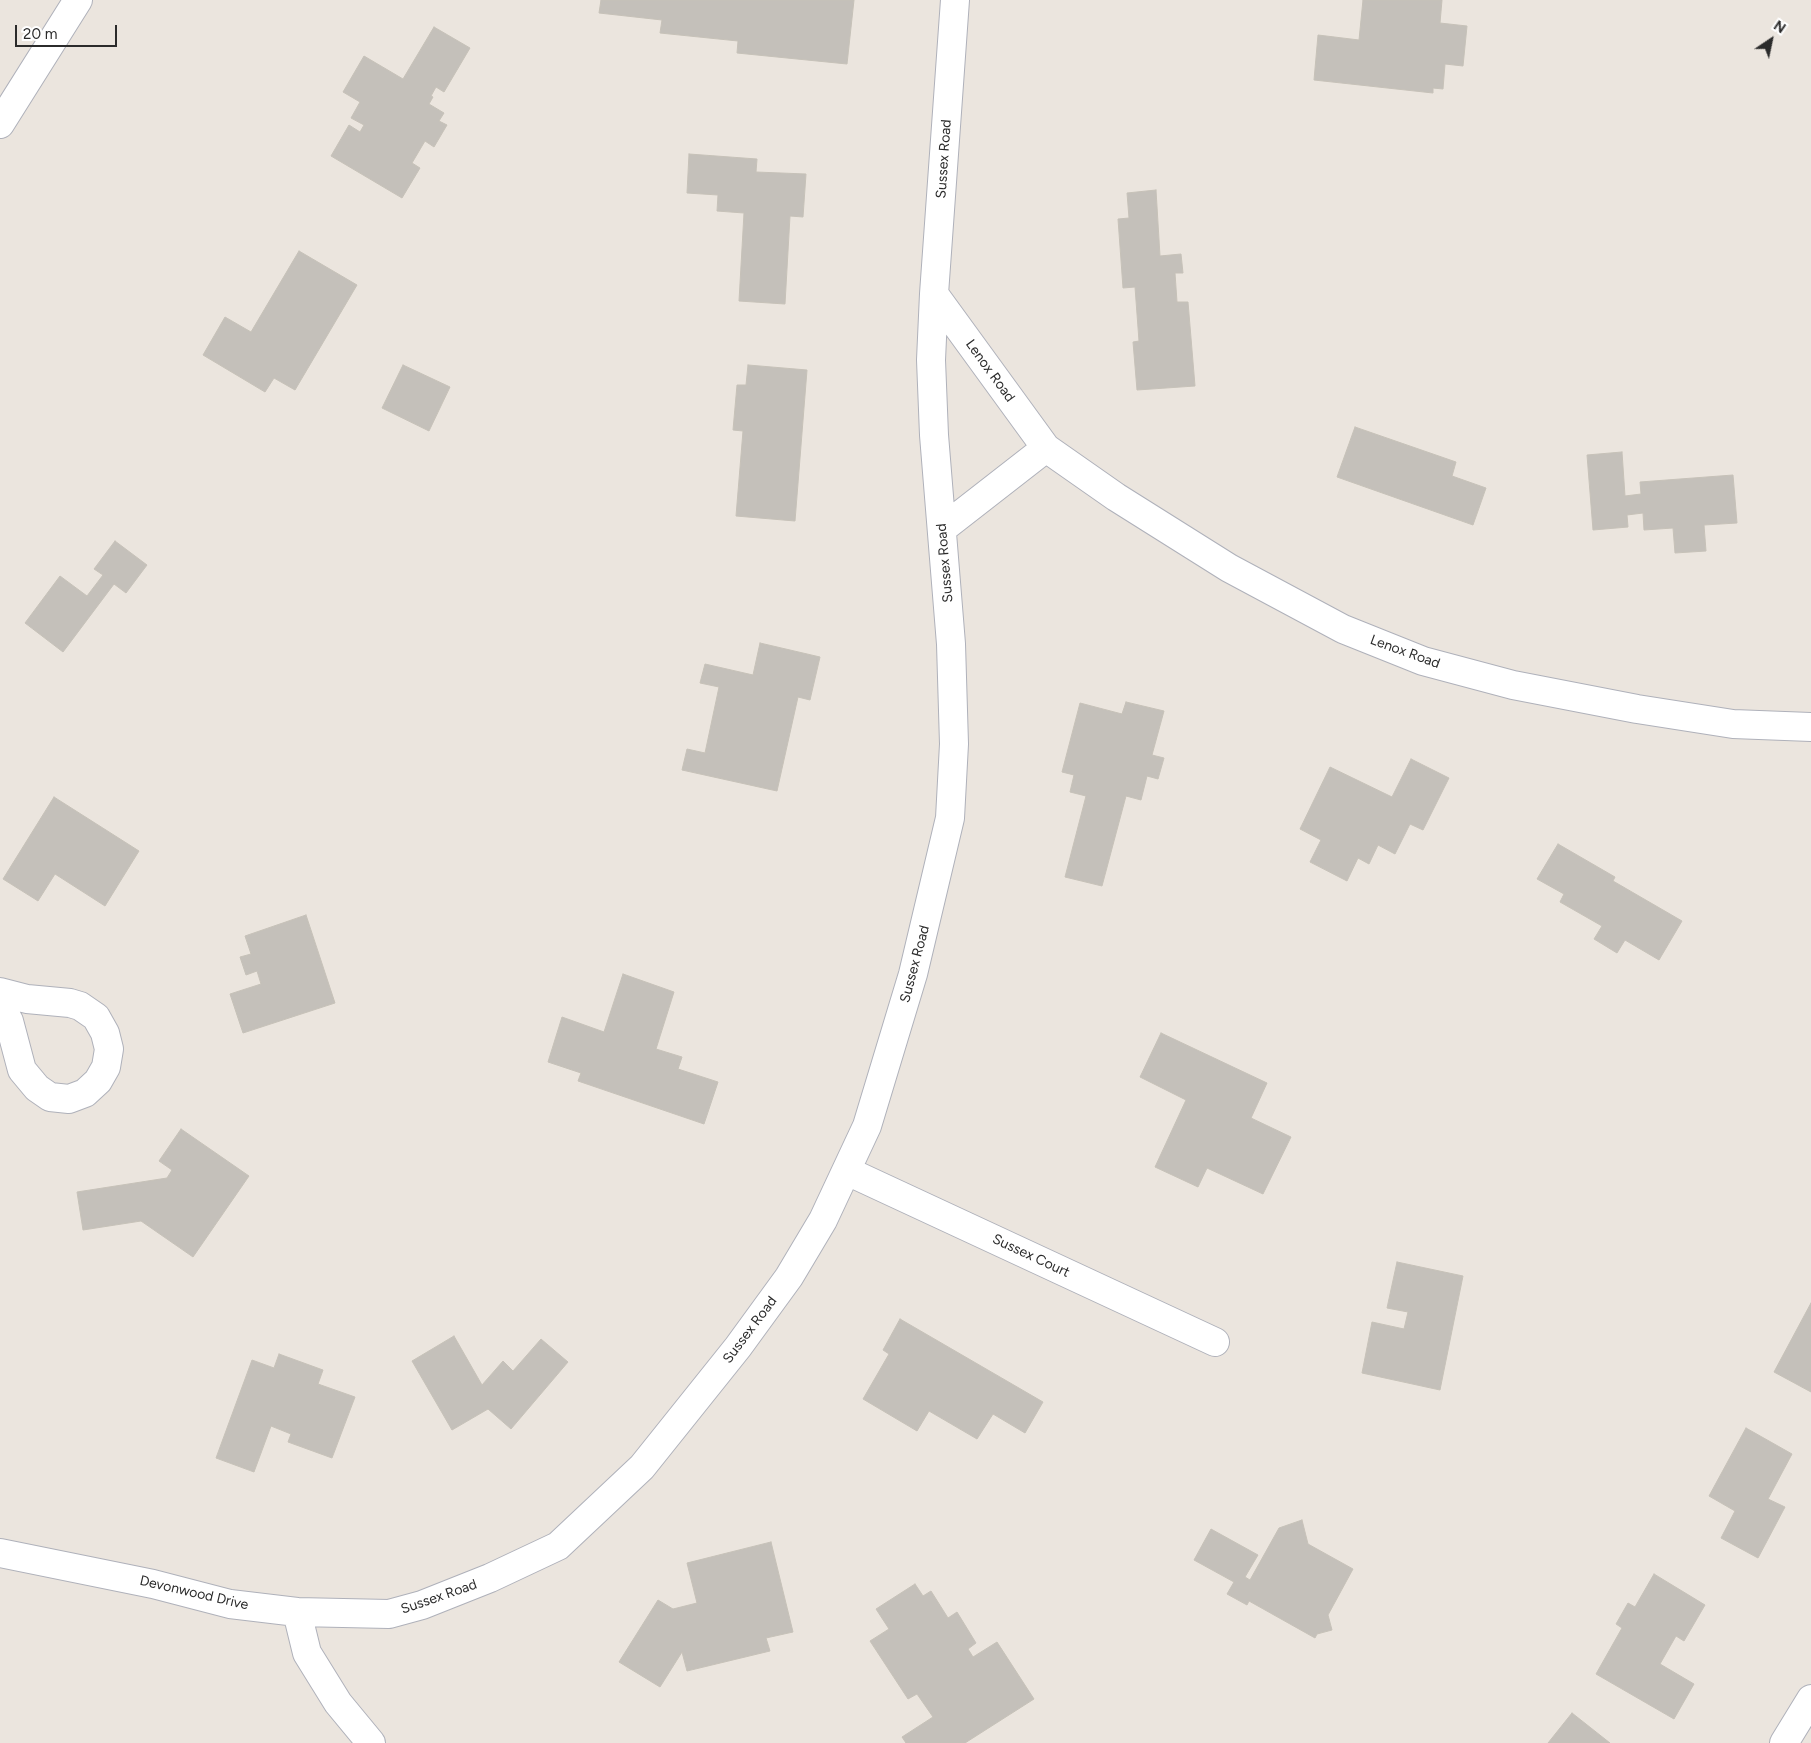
<!DOCTYPE html>
<html>
<head>
<meta charset="utf-8">
<style>
  body { margin:0 }
  #map { position:relative; width:1811px; height:1743px; overflow:hidden; background:#ebe5de; font-family:Figtree,sans-serif }
  canvas { display:block }
  .north { position:absolute; left:1746px; top:15px; width:50px; height:50px; -webkit-text-stroke:4px #fff; paint-order:stroke; rotate:34deg; font-size:14px; font-weight:700; line-height:20px; text-align:center; color:#2b2b2b }
  .north::after { content:''; display:block; margin:auto; width:18px; height:22px; background:#2b2b2b; clip-path:polygon(50% 0,100% 100%,50% 72%,0 100%) }
  .scale { position:absolute; left:15px; top:25px; width:102px; height:22px; box-sizing:border-box; border:2px solid #2b2b2b; border-top:0; padding-left:6px; font-size:15px; line-height:18px; white-space:nowrap; color:#2b2b2b; -webkit-text-stroke:4px #fff; paint-order:stroke }
</style>
</head>
<body>
<div id="map">
<canvas width="1811" height="1743"></canvas>
<div class="north">N</div>
<div class="scale">20 m</div>
</div>
<script>
const g = document.querySelector('canvas').getContext('2d');
g.lineJoin = 'round';
function fill(path, color) { g.fillStyle = color; g.fill(path, 'evenodd'); }
const poly = rows => new Path2D(rows.map(r => 'M' + r).join(''));
function strokePath(path, color, width, dash) { g.strokeStyle = color; g.lineWidth = width; g.lineCap = dash ? 'butt' : 'round'; g.setLineDash(dash || []); g.stroke(path); }
function drawText(font, color, halo, rows, align = 'center') {
  g.font = font + ' Figtree,sans-serif'; g.lineWidth = 4; g.setLineDash([]); g.textBaseline = 'middle'; g.strokeStyle = halo; g.fillStyle = color; for (const [text, x, y, turn = 0] of rows) {
    g.save(); g.translate(x, y); g.rotate((+turn || 0) * Math.PI / 180); g.textAlign = isNaN(turn) ? turn : align; if (halo) g.strokeText(text, 0, 0); g.fillText(text, 0, 0); g.restore();
  }
}
const building = poly([
  [601,0,854,0,847,64,737,53,738,41,660,33,662,20,599,13,601,0],
  [1363,0,1442,0,1440,23,1467,26,1463,66,1445,64,1443,89,1433,88,1433,93,1314,80,1318,35,1359,40,1363,0],
  [434,27,470,48,444,92,436,87,431,96,433,97,429,104,444,113,439,121,447,125,434,147,425,141,412,163,420,168,402,198,331,156,349,125,360,132,364,125,351,118,360,102,343,92,364,56,403,79,434,27],
  [689,154,757,159,756,172,806,174,803,217,790,216,785,304,739,301,744,213,717,211,718,195,687,193,689,154],
  [1156,190,1160,256,1181,254,1183,273,1175,273,1177,302,1188,302,1195,386,1137,390,1133,342,1139,341,1135,287,1123,288,1118,219,1129,218,1127,193,1156,190],
  [299,251,357,285,295,390,274,378,265,392,203,355,225,317,251,332,299,251],
  [403,365,450,387,429,431,382,408,403,365],
  [748,365,807,370,795,521,736,516,743,431,733,430,737,385,746,385,748,365],
  [1355,427,1456,462,1452,476,1486,488,1473,525,1337,477,1355,427],
  [1622,452,1625,496,1641,494,1640,482,1733,475,1737,523,1704,525,1706,551,1675,553,1673,528,1644,530,1643,513,1627,515,1628,527,1593,530,1587,455,1622,452],
  [115,541,147,565,126,593,114,584,63,652,25,623,60,576,87,596,103,575,94,569,115,541],
  [760,643,820,657,810,700,798,697,777,791,682,770,687,749,705,753,719,687,700,683,705,664,753,675,760,643],
  [1126,702,1164,711,1152,755,1164,758,1158,779,1147,776,1141,800,1126,796,1102,886,1065,877,1086,796,1070,792,1074,775,1062,772,1080,703,1122,714,1126,702],
  [1411,759,1449,778,1423,830,1410,824,1395,854,1378,845,1369,864,1358,858,1347,881,1310,862,1321,840,1300,829,1330,767,1392,797,1411,759],
  [54,797,139,851,105,906,55,874,38,901,3,879,54,797],
  [1558,844,1615,877,1613,881,1682,921,1659,960,1625,940,1617,953,1594,939,1602,926,1560,902,1564,894,1537,879,1558,844],
  [306,915,335,1003,243,1033,230,994,261,984,257,971,246,975,240,957,251,954,245,936,306,915],
  [623,974,674,992,656,1049,682,1057,678,1069,718,1082,704,1124,578,1081,581,1073,548,1062,562,1017,604,1032,623,974],
  [1161,1033,1267,1083,1251,1118,1291,1137,1263,1194,1207,1168,1198,1187,1155,1167,1186,1100,1140,1077,1161,1033],
  [181,1129,249,1176,193,1257,141,1221,83,1230,77,1192,167,1178,172,1170,159,1161,181,1129],
  [1397,1262,1463,1276,1440,1390,1362,1373,1372,1322,1404,1329,1408,1312,1387,1308,1397,1262],
  [1811,1303,1811,1392,1774,1372,1811,1303],
  [900,1319,1043,1402,1025,1433,993,1414,977,1439,929,1411,917,1431,863,1399,889,1354,883,1350,900,1319],
  [454,1336,482,1385,503,1361,513,1371,541,1339,568,1362,511,1429,488,1409,452,1430,412,1361,454,1336],
  [279,1354,323,1370,318,1384,355,1397,332,1458,288,1442,291,1434,271,1426,254,1472,216,1458,252,1360,274,1368,279,1354],
  [1746,1428,1792,1454,1768,1499,1785,1507,1758,1558,1721,1538,1735,1511,1709,1496,1746,1428],
  [1302,1520,1308,1544,1353,1569,1328,1615,1332,1630,1317,1634,1315,1638,1249,1601,1247,1605,1227,1594,1234,1582,1194,1560,1211,1529,1258,1555,1245,1577,1250,1580,1279,1528,1302,1520],
  [771,1542,793,1632,766,1638,770,1651,687,1671,682,1652,660,1687,619,1662,658,1600,673,1609,697,1603,687,1563,771,1542],
  [1654,1574,1705,1605,1684,1641,1676,1636,1660,1664,1694,1684,1674,1719,1596,1674,1622,1628,1616,1624,1628,1603,1635,1607,1654,1574],
  [915,1584,923,1596,931,1591,948,1618,957,1612,976,1643,968,1649,973,1657,997,1642,1034,1699,965,1743,906,1743,902,1737,933,1717,917,1694,908,1699,870,1641,889,1629,876,1609,915,1584],
  [1572,1713,1610,1743,1548,1743,1572,1713]
]);
fill(building, '#c4c0ba');
strokePath(building, '#c6c1b8', 1);
const minor = poly([
  [934,294,1046,448],
  [942,529,1046,448,1116,497,1229,568,1343,629,1423,661,1513,685,1637,709,1733,724,1811,727],
  [0,992,27,999,70,1003,80,1006,96,1017,105,1033,109,1049,106,1067,98,1081,85,1093,69,1099,50,1097,37,1088,22,1070,9,1021,0,1005],
  [847,1171,1215,1342],
  [0,1553,153,1584,230,1604,297,1612,307,1653,338,1703,371,1743],
  [297,1612,389,1614,422,1605,490,1578,558,1546,642,1467,738,1347,789,1277,823,1220,867,1126,913,974,950,818,954,744,951,644,934,435,931,360,934,294,955,0],
  [1784,1743,1811,1699]
]);
const tertiary = poly([
  [0,124,78,0]
]);
strokePath(minor, '#afb1ba', 30);
strokePath(tertiary, '#afb1ba', 30);
strokePath(minor, '#fff', 28);
strokePath(tertiary, '#fff', 28);
drawText('14px', '#2b2b2b', '#fff', [
  ["Sussex Road",944,159,-86],
  ["Lenox Road",990,371,54],
  ["Sussex Road",945,563,-95],
  ["Lenox Road",1405,652,20],
  ["Sussex Road",915,964,-75],
  ["Sussex Court",1031,1256,25],
  ["Sussex Road",750,1330,-53],
  ["Devonwood Drive",194,1593,13],
  ["Sussex Road",439,1597,-19]
]);
</script>
</body>
</html>
